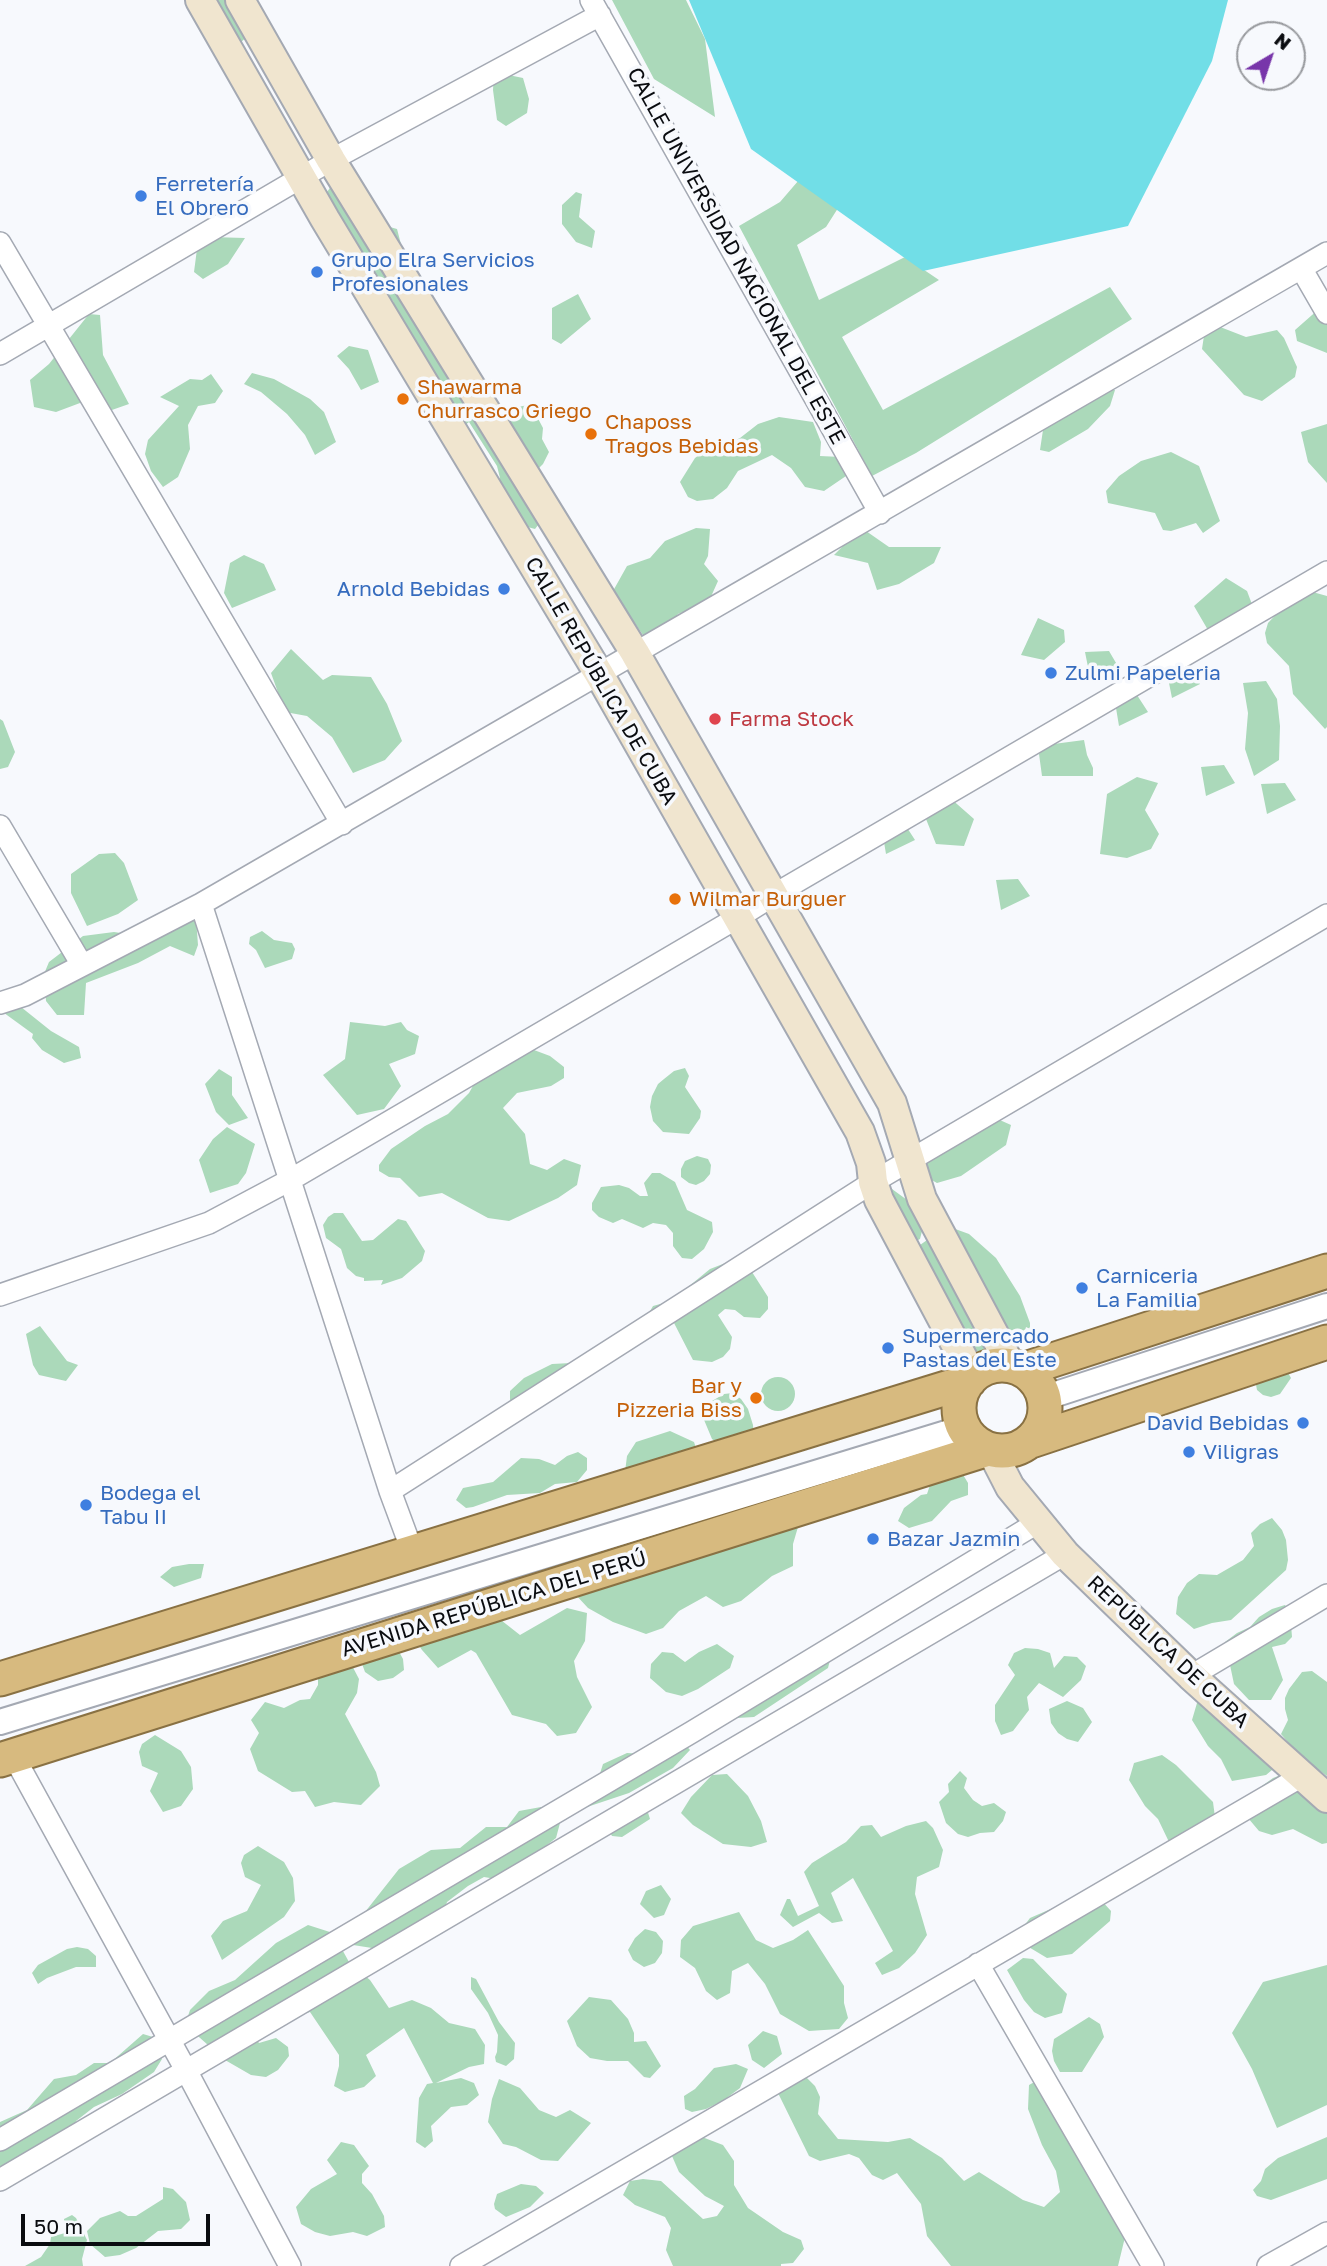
<!DOCTYPE html>
<html>
<head>
<meta charset="utf-8">
<style>
  body { margin:0 }
  #map { position:relative; width:1327px; height:2266px; overflow:hidden; background:#f7f9fd; font-family:"Golos Text",sans-serif }
  canvas { display:block }
  .north { position:absolute; left:1236px; top:21px; width:70px; height:70px; box-sizing:border-box; background:#f7f9fd; border:2px solid #989a9e; border-radius:50%; rotate:39deg; font-size:19px; font-weight:700; line-height:28px; text-align:center; color:#0a0c10 }
  .north::after { content:''; display:block; margin:auto; width:24px; height:32px; background:#7836aa; clip-path:polygon(50% 0,100% 100%,50% 72%,0 100%) }
  .scale { position:absolute; left:21px; top:2214px; width:189px; height:32px; box-sizing:border-box; border:4px solid #0a0c10; border-top:0; padding-left:9px; font-size:21px; line-height:24px; white-space:nowrap; color:#0a0c10; -webkit-text-stroke:5px #f7f9fd; paint-order:stroke }
</style>
</head>
<body>
<div id="map">
<canvas width="1327" height="2266"></canvas>
<div class="north">N</div>
<div class="scale">50 m</div>
</div>
<script>
const g = document.querySelector('canvas').getContext('2d');
g.lineJoin = 'round';
function fill(path, color) { g.fillStyle = color; g.fill(path, 'evenodd'); }
const poly = rows => new Path2D(rows.map(r => 'M' + r).join(''));
function strokePath(path, color, width, dash) { g.strokeStyle = color; g.lineWidth = width; g.lineCap = dash ? 'butt' : 'round'; g.setLineDash(dash || []); g.stroke(path); }
function drawText(font, color, halo, rows, align = 'center') {
  g.font = font + ' "Golos Text",sans-serif'; g.lineWidth = 7; g.setLineDash([]); g.textBaseline = 'middle'; g.strokeStyle = halo; g.fillStyle = color; for (const [text, x, y, turn = 0] of rows) {
    g.save(); g.translate(x, y); g.rotate((+turn || 0) * Math.PI / 180); g.textAlign = isNaN(turn) ? turn : align; if (halo) g.strokeText(text, 0, 0); g.fillText(text, 0, 0); g.restore();
  }
}
fill(poly([
  [214,0,233,0,251,33,240,43],
  [612,0,686,0,705,39,715,117,654,79],
  [494,72,523,78,529,99,527,113,506,126,497,120,493,90],
  [811,166,847,194,826,227,797,245,819,300,905,257,939,280,842,337,883,410,1110,287,1132,319,916,453,872,476,739,226,780,202],
  [332,185,379,224,397,229,402,248,412,264,413,277,466,364,480,375,490,391,490,403,503,410,528,405,533,409,543,428,542,439,549,452,543,464,535,472,542,520,535,529,524,526,495,487,500,478,497,466,469,422,459,430,400,319,393,301,382,288,322,199],
  [576,192,582,194,579,217,595,231,592,248,576,242,562,224,562,205],
  [211,237,245,238,228,264,203,279,194,272,197,249],
  [578,294,591,319,561,344,552,339,552,308],
  [1327,306,1327,353,1297,341,1295,330,1320,308],
  [89,314,100,315,103,355,129,404,109,411,80,403,56,412,34,407,30,380,49,364],
  [1215,325,1246,337,1277,330,1284,338,1297,367,1295,377,1262,401,1244,395,1202,349,1205,329],
  [349,346,368,350,379,382,361,390,349,369,337,356],
  [252,373,274,379,310,399,324,412,336,442,315,455,305,435,287,414,261,392,244,384],
  [211,374,223,391,215,403,198,406,188,425,190,449,178,477,163,487,151,471,145,454,148,440,179,406,160,397,190,379,202,380],
  [1093,388,1115,390,1110,406,1088,429,1049,452,1040,450,1043,430],
  [779,417,813,422,821,442,820,456,841,457,846,476,824,491,805,487,791,468,772,455,738,471,727,488,713,499,697,501,688,497,680,482,695,458,704,451,722,447,740,438,758,424],
  [1327,424,1327,483,1308,462,1301,432],
  [1171,452,1199,466,1220,521,1203,533,1196,523,1171,531,1163,530,1155,513,1108,503,1106,491,1119,476,1141,461],
  [696,528,710,529,708,556,704,564,718,581,709,601,678,614,667,632,647,641,613,591,627,566,650,558,665,541],
  [866,531,889,547,941,547,934,563,899,584,877,590,868,563,834,555,850,539],
  [244,555,264,564,276,590,232,608,224,593,230,563],
  [1226,578,1247,591,1253,607,1212,637,1194,606],
  [1298,591,1309,591,1327,596,1327,727,1325,729,1293,694,1289,666,1267,643,1265,633,1268,623],
  [1038,618,1064,630,1065,642,1044,660,1021,655],
  [291,649,323,680,332,675,371,677,387,704,402,741,385,760,353,773,332,737,307,716,285,712,271,673],
  [1109,651,1119,668,1091,682,1085,652],
  [1190,667,1200,684,1172,698,1166,668],
  [1266,681,1277,699,1280,726,1279,760,1254,776,1245,749,1248,713,1243,683],
  [1137,695,1148,712,1119,726,1114,696],
  [0,719,3,721,15,752,8,767,0,769],
  [1084,740,1087,755,1093,768,1093,776,1042,776,1039,754,1046,745],
  [1224,765,1235,783,1206,796,1201,767],
  [1137,777,1158,783,1145,810,1159,834,1151,849,1127,858,1100,854,1107,794],
  [1285,783,1296,800,1267,814,1261,784],
  [949,797,974,819,964,846,936,844,926,819,938,805],
  [904,823,915,840,886,854,881,824],
  [115,853,124,863,138,900,118,914,87,926,71,893,71,874,99,854],
  [1018,879,1030,896,1001,910,996,880],
  [178,918,196,919,198,945,194,956,170,946,138,963,86,983,84,1015,57,1015,46,1001,44,974,49,962,83,936,114,932,134,935],
  [262,931,274,940,292,943,295,949,292,959,265,968,256,950,249,944,250,937],
  [16,1003,51,1031,79,1047,81,1058,64,1063,42,1050,32,1038,33,1034,0,1010],
  [350,1022,385,1026,401,1022,407,1030,419,1036,415,1054,389,1064,401,1086,384,1109,357,1115,323,1075,345,1059],
  [518,1044,550,1056,564,1067,564,1078,551,1086,517,1093,503,1108,525,1134,530,1164,547,1170,564,1159,581,1165,577,1185,558,1198,509,1221,488,1218,442,1193,419,1197,400,1178,389,1177,379,1171,379,1165,391,1149,425,1126,448,1114,469,1093,483,1068],
  [685,1068,689,1076,685,1087,701,1111,700,1118,689,1134,663,1132,653,1121,650,1107,652,1096,658,1084,664,1079,674,1071],
  [219,1069,232,1077,232,1095,248,1118,229,1125,216,1112,205,1084],
  [984,1113,1011,1125,1006,1145,961,1176,937,1183,919,1173,941,1132],
  [227,1127,255,1144,246,1173,238,1184,210,1193,199,1160,213,1139],
  [697,1156,708,1159,711,1165,710,1174,704,1181,696,1185,689,1183,681,1177,681,1169,685,1161],
  [652,1173,660,1173,675,1182,687,1210,712,1222,713,1232,704,1249,692,1259,682,1258,673,1246,673,1233,666,1225,653,1223,643,1228,622,1219,613,1223,599,1217,592,1210,592,1203,601,1187,619,1185,629,1188,640,1196,648,1196,644,1183],
  [892,1189,914,1205,925,1219,920,1239,901,1249,874,1213],
  [334,1213,343,1213,362,1241,373,1240,398,1219,406,1221,425,1251,422,1261,402,1278,381,1285,383,1280,364,1281,364,1278,356,1276,347,1268,341,1249,326,1238,323,1225,328,1217],
  [947,1226,969,1234,996,1258,1020,1296,1030,1323,1030,1329,1026,1327,1023,1337,989,1354,969,1350,917,1268,920,1245],
  [740,1261,752,1272,768,1297,768,1309,760,1318,744,1317,735,1310,725,1309,718,1315,732,1337,730,1349,723,1357,712,1362,693,1360,674,1323,494,1431,490,1414,510,1401,510,1391,524,1378,552,1364,571,1363,646,1318,653,1306,671,1301,710,1269,728,1262],
  [40,1326,67,1361,78,1365,66,1381,39,1375,33,1365,26,1334],
  [1286,1369,1291,1378,1280,1394,1271,1397,1263,1395,1257,1390,1254,1374],
  '761 1394a17 17 0 1 1 34 0a17 17 0 1 1-34 0Z',
  [733,1393,741,1399,748,1409,753,1425,754,1438,724,1448,712,1439,702,1415,712,1401,724,1394],
  [670,1431,694,1442,698,1454,625,1472,627,1456,636,1442],
  [578,1452,587,1458,587,1470,577,1482,555,1484,540,1493,507,1495,473,1507,466,1508,456,1500,463,1488,493,1482,521,1458,539,1459,555,1465,567,1456],
  [959,1468,968,1483,968,1495,951,1501,932,1521,909,1528,898,1521,904,1508,921,1495,927,1494,931,1482],
  [779,1503,798,1527,793,1544,793,1566,772,1576,741,1601,723,1607,706,1596,679,1611,663,1628,646,1634,613,1622,588,1608,575,1594,574,1562,589,1553,612,1551],
  [1272,1518,1282,1530,1286,1540,1288,1560,1286,1570,1231,1620,1212,1623,1194,1629,1176,1614,1178,1597,1187,1583,1199,1574,1217,1575,1243,1560,1254,1546,1251,1533,1260,1524],
  [189,1564,204,1564,201,1578,174,1587,160,1577,172,1567],
  [478,1591,492,1613,520,1635,567,1608,587,1613,585,1641,574,1661,577,1677,592,1707,576,1733,557,1736,546,1724,512,1715,476,1653,471,1650,438,1668,422,1650,418,1644,437,1612,452,1597],
  [1285,1605,1290,1612,1292,1637,1285,1644,1272,1647,1283,1680,1271,1700,1249,1700,1234,1684,1230,1665,1223,1652,1225,1642,1237,1633,1250,1627,1259,1617,1272,1609],
  [717,1644,734,1656,730,1668,698,1689,682,1696,666,1692,650,1678,651,1664,662,1652,673,1653,685,1662,699,1652],
  [397,1648,403,1659,404,1670,393,1678,378,1681,365,1672,361,1661],
  [1025,1648,1038,1649,1050,1653,1054,1668,1064,1656,1077,1657,1086,1666,1081,1680,1063,1697,1039,1683,1027,1697,1029,1710,1013,1731,1001,1735,995,1721,995,1705,1015,1675,1008,1665,1014,1653],
  [347,1656,359,1679,357,1693,345,1714,376,1772,380,1786,361,1805,334,1802,315,1807,305,1791,292,1792,258,1771,250,1749,259,1733,251,1720,265,1702,284,1708,300,1700,310,1699,318,1685,318,1670],
  [831,1656,828,1668,754,1717,737,1718,738,1705],
  [1312,1671,1327,1682,1327,1776,1300,1756,1281,1734,1288,1720,1285,1709,1285,1698,1289,1689,1302,1672],
  [1201,1700,1278,1765,1266,1775,1232,1781,1221,1759,1208,1746,1192,1720,1197,1703],
  [1067,1701,1083,1708,1092,1722,1078,1742,1067,1739,1058,1733,1051,1723,1049,1709],
  [155,1735,181,1751,191,1767,193,1789,181,1806,163,1812,150,1791,158,1773,142,1766,139,1752,142,1744],
  [682,1740,690,1750,673,1768,629,1793,587,1807,586,1797,595,1789,603,1764,627,1753,658,1755],
  [1162,1755,1176,1765,1213,1802,1216,1825,1169,1842,1158,1819,1145,1806,1129,1780,1134,1763],
  [960,1771,967,1778,964,1788,973,1800,982,1806,994,1803,1006,1812,1003,1821,994,1832,980,1833,968,1837,958,1834,946,1823,939,1802,949,1792,948,1784],
  [1291,1771,1327,1807,1327,1843,1322,1844,1293,1829,1272,1835,1259,1831,1248,1818,1248,1796,1273,1778],
  [727,1774,748,1796,761,1821,767,1842,751,1847,723,1844,693,1825,681,1813,691,1797,712,1775],
  [645,1803,650,1819,622,1837,612,1836,608,1829],
  [541,1807,560,1823,556,1838,502,1880,484,1877,468,1886,447,1902,440,1925,386,1946,372,1948,353,1945,345,1930,365,1912,399,1869,431,1850,460,1848,486,1827,507,1827,519,1811],
  [926,1821,933,1828,943,1850,939,1867,917,1877,915,1894,927,1935,915,1953,899,1968,882,1975,875,1963,893,1951,853,1878,831,1893,843,1921,832,1923,819,1913,793,1927,780,1915,787,1899,790,1899,798,1916,819,1906,804,1872,812,1863,846,1842,861,1826,872,1825,881,1837,906,1826],
  [258,1846,284,1862,293,1878,295,1901,284,1917,222,1960,211,1936,223,1921,247,1911,261,1885,245,1877,241,1863,244,1855],
  [661,1885,671,1899,664,1915,654,1918,640,1904,646,1891],
  [1101,1900,1111,1911,1110,1921,1072,1954,1047,1958,1027,1946,1017,1935,1030,1918,1069,1901],
  [739,1912,756,1940,773,1948,793,1940,808,1930,844,1986,844,2003,848,2018,839,2029,809,2031,780,2014,765,1984,748,1963,732,1971,730,1993,717,2000,706,1991,695,1968,680,1957,681,1940,693,1926],
  [308,1925,333,1933,349,1962,370,1980,389,2008,412,2000,431,2008,449,2023,475,2029,485,2045,484,2064,469,2067,436,2083,461,2078,474,2083,479,2095,467,2105,451,2107,431,2126,433,2141,425,2148,416,2142,419,2098,427,2084,433,2083,404,2028,366,2055,376,2076,364,2087,345,2092,334,2086,339,2066,339,2055,310,2012,289,2018,254,2035,259,2043,276,2038,288,2047,289,2056,278,2070,266,2077,251,2075,225,2060,191,2030,187,2019,190,2010,209,1991,235,1980,276,1943],
  [645,1929,656,1932,663,1941,662,1953,655,1963,644,1967,633,1960,628,1950,635,1938],
  [77,1947,88,1949,96,1956,96,1967,76,1967,47,1978,38,1984,32,1973,38,1965,67,1949],
  [1023,1958,1033,1959,1067,1994,1062,2013,1045,2018,1034,2012,1024,2000,1007,1970],
  [1327,1965,1327,2105,1277,2128,1252,2069,1232,2033,1263,1982],
  [471,1977,476,1979,499,2022,515,2043,514,2059,506,2066,496,2062,495,2057,497,2052,498,2035,488,2013,471,1989],
  [589,1997,611,2000,628,2019,634,2033,634,2042,646,2041,661,2066,650,2078,644,2077,628,2061,607,2061,590,2058,577,2046,567,2021],
  [1089,2017,1100,2024,1104,2037,1082,2072,1060,2072,1054,2061,1052,2051,1054,2039],
  [763,2031,777,2036,782,2054,764,2068,752,2060,748,2045],
  [143,2034,153,2037,162,2059,154,2072,122,2094,94,2107,76,2121,74,2135,0,2169,0,2122,27,2110,54,2079,76,2075,94,2063,110,2063],
  [736,2064,748,2069,740,2088,724,2100,706,2109,692,2112,685,2109,684,2096,695,2089,714,2068],
  [806,2077,815,2086,820,2097,818,2114,838,2139,888,2142,910,2138,942,2158,964,2181,979,2172,1023,2200,1044,2207,1060,2192,1056,2171,1042,2145,1028,2109,1029,2085,1038,2080,1126,2233,1118,2266,951,2266,927,2236,921,2204,897,2173,883,2180,872,2175,859,2158,849,2154,820,2161,809,2156,778,2093],
  [499,2079,520,2088,539,2110,556,2117,570,2110,591,2123,558,2161,541,2160,516,2147,503,2144,488,2122,492,2099],
  [702,2137,723,2145,734,2161,734,2185,748,2208,783,2232,801,2240,804,2249,793,2263,781,2264,781,2266,673,2266,666,2250,671,2228,665,2217,635,2205,623,2195,630,2181,643,2179,661,2181,703,2219,717,2216,724,2206,705,2196,679,2172,672,2156,684,2143],
  [1327,2137,1327,2179,1271,2200,1257,2196,1253,2190,1261,2181,1265,2169,1278,2158],
  [341,2142,354,2145,369,2166,362,2174,362,2183,372,2194,384,2216,385,2227,367,2236,353,2232,330,2236,315,2232,301,2224,296,2207,311,2189,337,2174,327,2160],
  [521,2184,536,2186,544,2193,530,2207,506,2217,495,2209,494,2204,497,2194],
  [163,2187,173,2189,186,2202,190,2220,181,2229,158,2231,136,2248,120,2255,105,2257,90,2244,87,2231,100,2218,120,2211,128,2216,136,2216,163,2199],
  [72,2215,76,2218,87,2240,82,2259,83,2266,25,2266,41,2257,50,2244,51,2237,65,2233,64,2219]
]), '#abd9ba');
fill(poly([
  [689,0,1228,0,1212,61,1128,226,923,271,751,149]
]), '#71dee7');
const minor = poly([
  [591,0,880,513],
  [0,243,342,824],
  [1301,268,1327,313],
  [0,354,331,160,600,15],
  [0,826,82,965],
  [201,904,390,1491,413,1553],
  [0,1003,25,995,201,904,1327,253],
  [0,1295,209,1223,290,1180,737,918,772,896,1327,572],
  [390,1491,873,1182,1327,915],
  [1191,1676,1327,1595],
  [13,1755,187,2072,290,2266],
  [978,1964,1153,2266],
  [0,2140,692,1732,1037,1523],
  [0,2180,1065,1554],
  [461,2266,1302,1776],
  [1268,2266,1327,2233]
]);
const tertiary = poly([
  [1044,1398,1327,1306],
  [0,1722,963,1428]
]);
const secondary = poly([
  [200,0,325,219,599,674,860,1132,871,1163,873,1182,879,1200,973,1377],
  [240,0,331,160,635,653,892,1103,922,1199,1011,1366],
  [991,1450,1010,1487,1065,1554,1191,1676,1327,1798]
]);
const trunk = poly([
  '959 1408a43 43 0 1 1 86 0a43 43 0 1 1-86 0Z',
  [1022,1370,1327,1271],
  [1031,1441,1327,1342],
  [0,1679,969,1381],
  [0,1760,988,1449]
]);
strokePath(minor, '#a4a9b3', 24);
strokePath(tertiary, '#a4a9b3', 28);
strokePath(secondary, '#a4a9b3', 32);
strokePath(trunk, '#897143', 37);
strokePath(minor, '#fff', 21);
strokePath(tertiary, '#fff', 24);
strokePath(secondary, '#f0e5cf', 28);
strokePath(trunk, '#d7ba7f', 33);
for (const [x, y, r, color] of [
  [141,196,7,"#3f7fe0"],
  [317,272,7,"#3f7fe0"],
  [403,399,7,"#e8710a"],
  [591,434,7,"#e8710a"],
  [504,589,7,"#3f7fe0"],
  [1051,673,7,"#3f7fe0"],
  [715,719,7,"#e0444e"],
  [675,899,7,"#e8710a"],
  [1082,1288,7,"#3f7fe0"],
  [888,1348,7,"#3f7fe0"],
  [756,1398,7,"#e8710a"],
  [1303,1423,7,"#3f7fe0"],
  [1189,1452,7,"#3f7fe0"],
  [86,1505,7,"#3f7fe0"],
  [873,1539,7,"#3f7fe0"]
]) { const dot = new Path2D(); dot.arc(x, y, r, 0, 2 * Math.PI); g.fillStyle = color; g.fill(dot); strokePath(dot, '#f7f9fd', 2.5); }
drawText('21px', '#366cbe', '#f7f9fd', [
  ["Ferretería",155,184],
  ["El Obrero",155,208],
  ["Grupo Elra Servicios",331,260],
  ["Profesionales",331,284],
  ["Arnold Bebidas",490,589,"right"],
  ["Zulmi Papeleria",1065,673],
  ["Carniceria",1096,1276],
  ["La Familia",1096,1300],
  ["Supermercado",902,1336],
  ["Pastas del Este",902,1360],
  ["David Bebidas",1289,1423,"right"],
  ["Viligras",1203,1452],
  ["Bodega el",100,1493],
  ["Tabu II",100,1517],
  ["Bazar Jazmin",887,1539]
], 'left');
drawText('21px', '#0a0c10', '#f7f9fd', [
  ["CALLE UNIVERSIDAD NACIONAL DEL ESTE",736,256,61],
  ["CALLE REPÚBLICA DE CUBA",601,681,60],
  ["AVENIDA REPÚBLICA DEL PERÚ",494,1604,-17],
  ["REPÚBLICA DE CUBA",1168,1652,43]
]);
drawText('21px', '#c56008', '#f7f9fd', [
  ["Shawarma",417,387],
  ["Churrasco Griego",417,411],
  ["Chaposs",605,422],
  ["Tragos Bebidas",605,446],
  ["Wilmar Burguer",689,899],
  ["Bar y",742,1386,"right"],
  ["Pizzeria Biss",742,1410,"right"]
], 'left');
drawText('21px', '#be3a42', '#f7f9fd', [
  ["Farma Stock",729,719]
], 'left');
</script>
</body>
</html>
